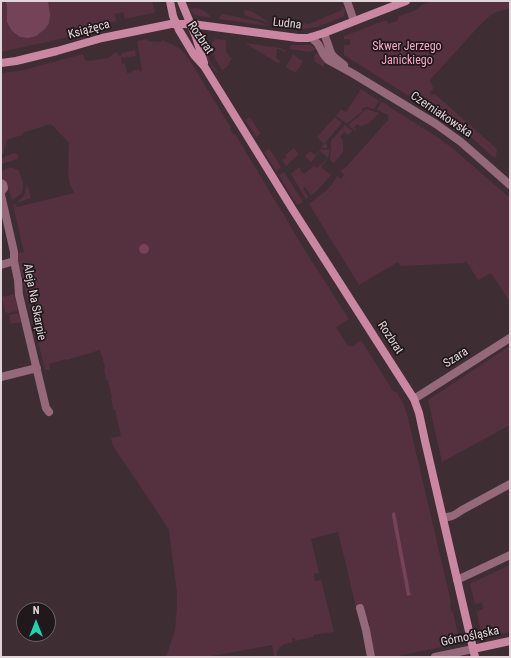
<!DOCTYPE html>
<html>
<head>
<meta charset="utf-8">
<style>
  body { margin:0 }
  #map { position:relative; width:511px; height:658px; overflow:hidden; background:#3f2d34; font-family:"Roboto Condensed",sans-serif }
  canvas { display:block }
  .frame { position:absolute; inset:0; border:2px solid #e1d5d9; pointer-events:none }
  .north { position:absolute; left:16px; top:602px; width:40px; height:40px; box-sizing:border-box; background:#20181b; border:1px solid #6d6467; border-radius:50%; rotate:0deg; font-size:11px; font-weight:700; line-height:16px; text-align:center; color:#e1d5d9 }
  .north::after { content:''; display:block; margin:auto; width:14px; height:18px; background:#1bd5b1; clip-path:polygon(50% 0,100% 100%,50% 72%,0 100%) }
</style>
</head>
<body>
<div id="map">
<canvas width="511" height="658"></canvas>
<div class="frame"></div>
<div class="north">N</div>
</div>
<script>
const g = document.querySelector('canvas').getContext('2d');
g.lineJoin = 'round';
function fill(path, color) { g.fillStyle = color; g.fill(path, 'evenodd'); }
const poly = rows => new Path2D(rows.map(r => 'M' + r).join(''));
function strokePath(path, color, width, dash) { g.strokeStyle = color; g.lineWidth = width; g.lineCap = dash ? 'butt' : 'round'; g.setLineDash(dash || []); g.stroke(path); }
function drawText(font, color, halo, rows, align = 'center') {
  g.font = font + ' "Roboto Condensed",sans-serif'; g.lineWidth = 3.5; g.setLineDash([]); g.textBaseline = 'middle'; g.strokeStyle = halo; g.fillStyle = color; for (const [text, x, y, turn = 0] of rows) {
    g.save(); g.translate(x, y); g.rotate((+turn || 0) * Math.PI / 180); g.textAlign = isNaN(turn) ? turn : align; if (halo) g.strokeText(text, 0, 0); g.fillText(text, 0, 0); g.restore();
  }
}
fill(poly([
  [1,1,152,1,155,11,154,13,125,19,123,12,115,14,116,21,96,26,90,31,56,40,1,52],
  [432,1,510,1,510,8,494,13,486,19,479,26,430,80,434,90,430,91,431,95,435,94,497,149,496,158,492,156,472,138,450,122,344,55,344,45,350,45,350,39,344,39,344,36,386,20,389,24,394,22,397,21,399,16,414,11,420,7,421,5],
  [341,7,343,7,345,11,344,15,343,17,317,27,303,29,292,28,288,23,287,21,309,24,342,10],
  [194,8,200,9,206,12,212,18,199,16,194,15,190,9],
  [245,10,253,12,270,23,244,15],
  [224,14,259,22,269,26,219,19,220,16],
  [147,39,148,41,161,42,162,40,169,43,179,48,187,56,231,128,230,129,234,135,235,134,306,252,349,319,336,327,348,346,350,345,352,347,361,340,393,391,397,393,403,403,408,418,451,602,450,605,451,610,452,612,453,612,459,639,459,641,456,644,393,657,377,657,374,654,369,627,370,626,369,621,367,619,365,620,363,605,356,607,338,532,311,539,319,573,314,574,315,581,321,580,334,632,313,635,313,637,295,641,295,638,292,638,293,642,285,644,280,647,277,652,277,657,274,657,272,645,206,657,166,657,175,630,177,607,177,593,171,547,169,530,151,502,113,446,111,438,121,436,115,409,113,409,111,398,112,398,108,380,106,380,104,369,105,369,102,355,101,355,100,350,67,360,66,359,49,364,50,370,45,370,17,255,18,253,24,252,13,205,16,204,17,207,74,193,70,184,68,174,69,143,51,124,22,133,23,135,8,139,7,141,4,150,4,153,1,155,1,73,19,71,83,54,85,60,89,61,108,58,115,53,118,53,119,56,121,56,122,53,135,50,136,56,121,58,122,64,125,63,127,73,132,72,132,71,139,69,139,71,142,71,137,41],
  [215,39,226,40,226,51,229,56,232,58,227,67,222,70,215,59,212,51,212,42],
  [207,43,208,55,210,62,218,72,216,73,209,63,204,52,203,45],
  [245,43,280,48,285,50,285,53,280,49,277,49,276,58,280,61,279,64],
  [291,45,311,45,316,49,310,52,290,49],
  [318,53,324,61,324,67,315,62,314,57,315,54],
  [293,54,299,58,298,58,298,59,300,59,303,61,299,68,298,68,295,73,286,67],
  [361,89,379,101,374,109,367,107,366,107,364,108,363,108,362,110,363,111,358,115,349,122,346,123,336,116,341,109,346,112],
  [381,102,387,104,388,106,431,133,451,147,510,198,510,302,491,273,478,280,466,261,463,263,401,266,398,262,359,285,309,204,326,191,332,184,337,176,341,179,344,175,340,171,347,166,389,119,388,117,389,116,384,113,383,113,380,111,377,110],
  [366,109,379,113,368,124,363,125,362,127,357,124,354,127,357,132,348,125,358,117],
  [250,117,260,133,260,134,256,137,245,120],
  [335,117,342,123,325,143,327,145,327,148,323,148,321,147,324,144,317,137],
  [345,125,352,131,348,135,344,132,340,137,343,140,343,151,344,151,334,163,333,163,330,160,331,141],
  [269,148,281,167,276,171,264,152],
  [294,148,299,154,286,166,282,160,287,157,285,155],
  [321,149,325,150,329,149,329,155,327,158,326,156,320,151,311,162,317,168,320,164,321,165,325,160,326,161,321,167,331,175,315,193,311,195,305,187,303,189,308,197,306,199,291,174,299,167,301,169,300,170,304,174,314,166,311,162,308,159,307,159,305,156,310,151,315,155],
  [13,153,18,154,18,159,1,164,1,159],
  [8,168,13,168,18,170,21,176,23,183,23,189,21,194,12,200,7,184,6,181,1,179,1,172],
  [284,172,303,202,297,205,279,175],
  [27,183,31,198,16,203,23,197,25,193,26,189],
  [14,294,18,310,17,311,8,313,5,312,2,297],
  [17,313,19,314,21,322,11,324,9,315],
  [510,346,510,425,442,462,428,400],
  [510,565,510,632,484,638,482,636,476,610,479,612,479,610,483,609,482,603,475,604,470,584,471,583]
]), '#55303f');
fill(poly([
  [6,1,48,1,50,15,49,23,45,29,36,36,28,38,20,37,12,31,7,22,7,8],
  '139 249a5 5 0 1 1 10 0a5 5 0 1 1-10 0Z',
  [395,512,410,592,411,595,407,596,392,516,392,513]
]), '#754357');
strokePath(poly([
  [347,1,354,21],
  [324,33,331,53,333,56,344,65],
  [311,37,318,44,324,55,328,60,352,73,436,124,461,142,510,185],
  [1,183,3,184,4,188,1,192],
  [1,195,14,252,14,261,18,280,19,295,46,408,49,412],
  [1,265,14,261],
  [1,377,37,368],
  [414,399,510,338],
  [443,518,452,516,456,514,462,510,510,484],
  [457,580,510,555],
  [360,608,366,630,371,657],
  [435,657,473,649]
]), '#95697a', 8);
strokePath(poly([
  [170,1,173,16,179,30,194,55,204,66,293,210,414,399,419,413,425,441,475,657],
  [181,1,196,37,204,63],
  [1,63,16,61,57,51,102,38,171,24,192,24,298,38,308,38,324,33,406,1],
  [473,649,510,641]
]), '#cb87a2', 8);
drawText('12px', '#e1d5d9', '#20181b', [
  ["Ludna",287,24,6],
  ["Książęca",89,30,-15],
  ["Rozbrat",200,38,56],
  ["Czerniakowska",441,115,34],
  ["Aleja Na Skarpie",34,302,79],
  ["Rozbrat",390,338,57],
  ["Szara",456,358,-33],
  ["Górnośląska",470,637,-12]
]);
drawText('12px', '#faa9c8', '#20181b', [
  ["Skwer Jerzego",407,47],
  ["Janickiego",407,61]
]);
</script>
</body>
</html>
